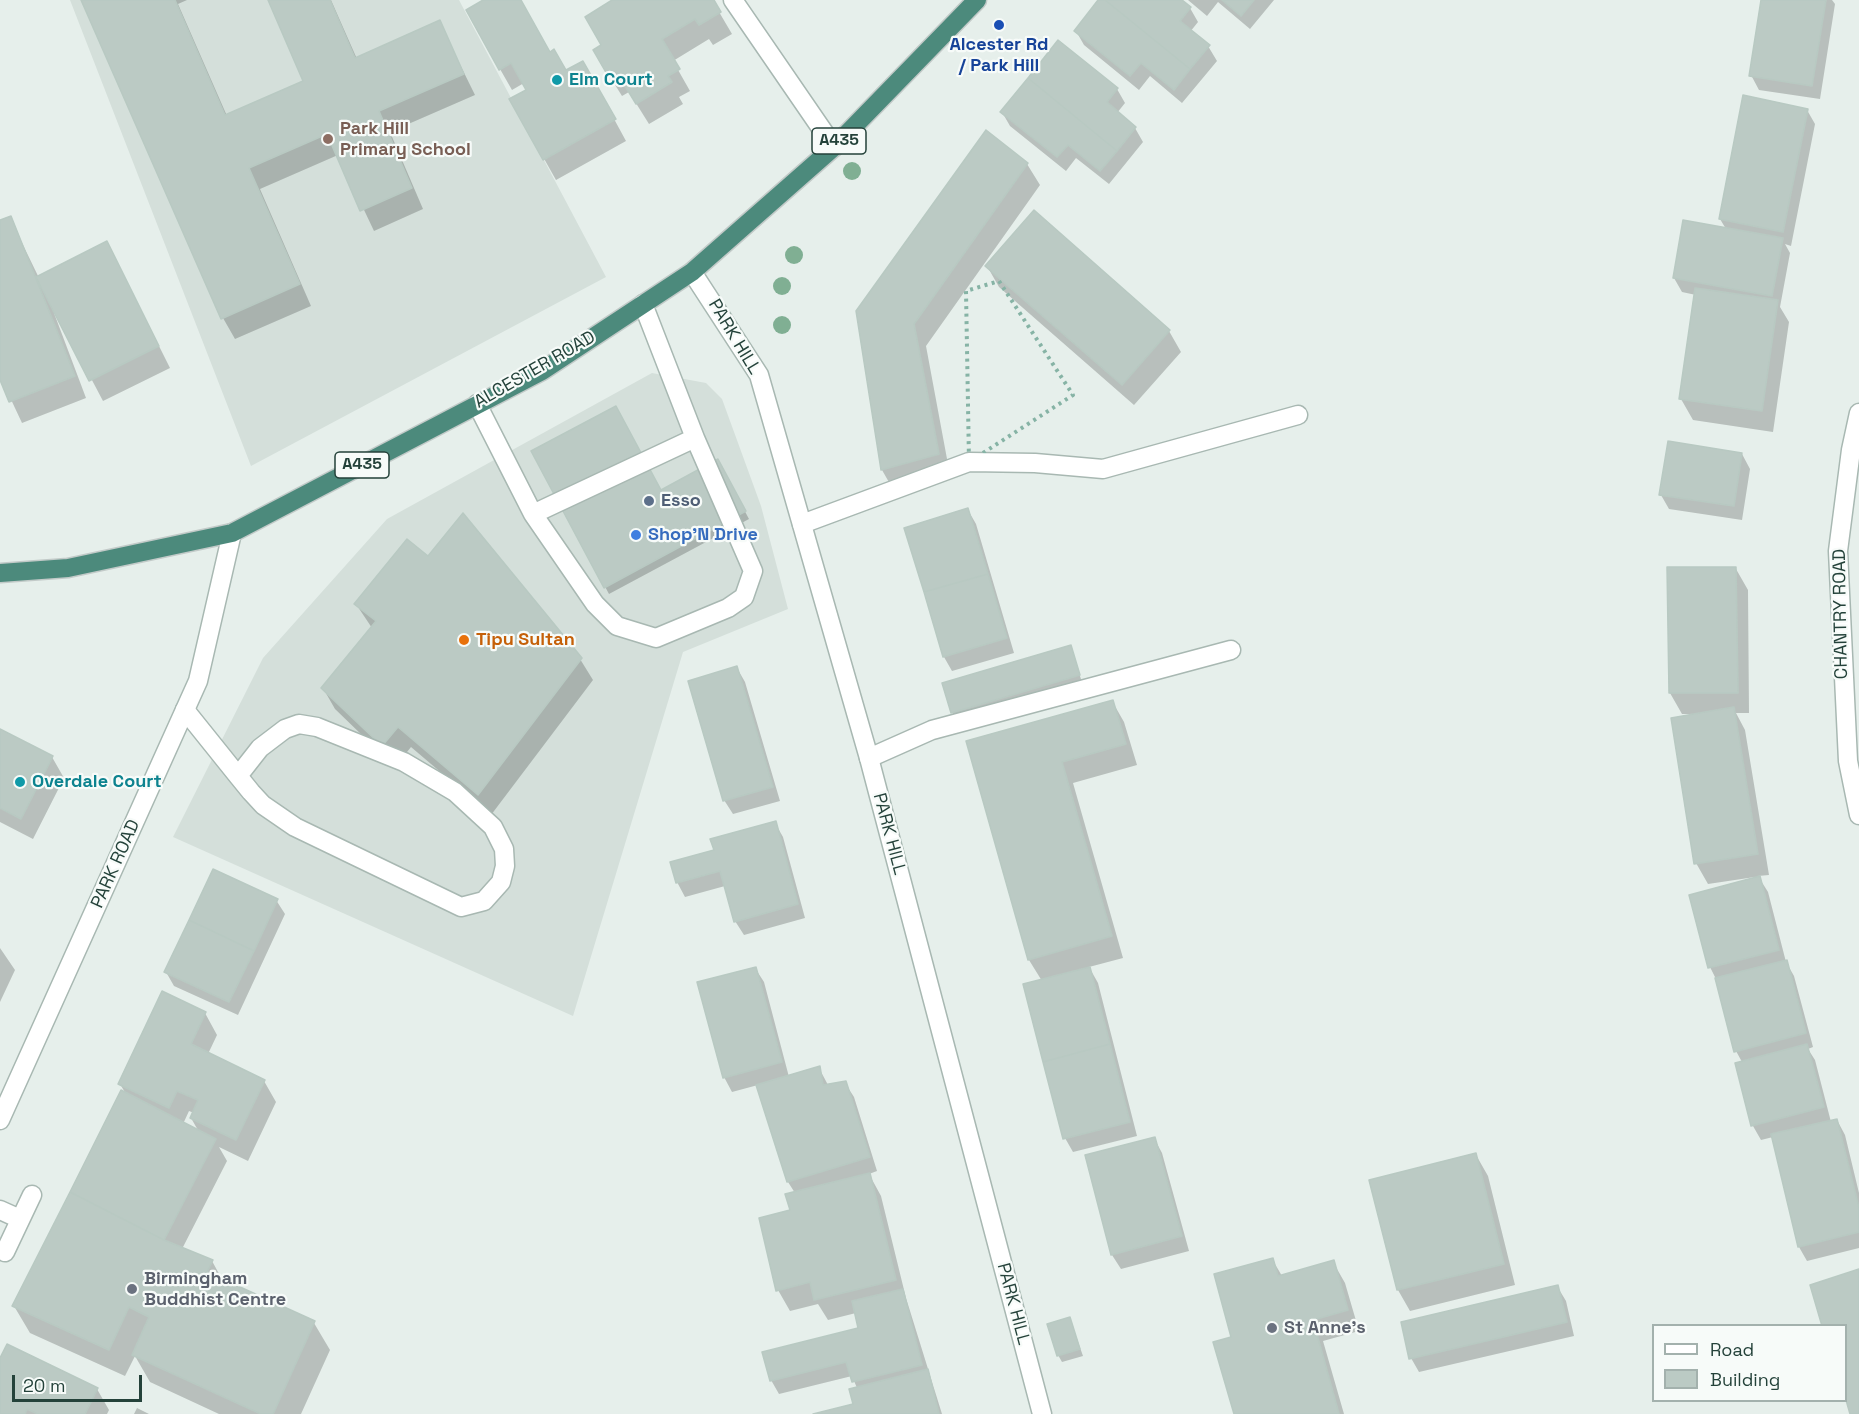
<!DOCTYPE html>
<html>
<head>
<meta charset="utf-8">
<style>
  body { margin:0 }
  #map { position:relative; width:1859px; height:1414px; overflow:hidden; background:#e6efeb; font-family:"Space Grotesk",sans-serif }
  canvas { display:block }
  .legend { position:absolute; left:1652px; top:1324px; width:195px; height:78px; box-sizing:border-box; background:#f7fbf9; border:2px solid #a3b1ad; margin:0; padding:8px 10px; list-style:none; font-size:18px; color:#24423a }
  .legend li { display:flex; align-items:center; gap:12px; height:30px }
  .legend b { width:30px; border:2px solid #a3b1ad }
  .scale { position:absolute; left:12px; top:1375px; width:130px; height:27px; box-sizing:border-box; border:3px solid #24423a; border-top:0; padding-left:8px; font-size:18px; line-height:21px; white-space:nowrap; color:#24423a; -webkit-text-stroke:4px #f7fbf9; paint-order:stroke }
</style>
</head>
<body>
<div id="map">
<canvas width="1859" height="1414"></canvas>
<ul class="legend">
<li><b style="height:8px;background:#fff"></b>Road</li>
<li><b style="height:16px;background:#bbcac4"></b>Building</li>
</ul>
<div class="scale">20 m</div>
</div>
<script>
const g = document.querySelector('canvas').getContext('2d');
g.lineJoin = 'round';
function fill(path, color) { g.fillStyle = color; g.fill(path, 'evenodd'); }
const poly = rows => new Path2D(rows.map(r => 'M' + r).join(''));
function strokePath(path, color, width, dash) { g.strokeStyle = color; g.lineWidth = width; g.lineCap = dash ? 'butt' : 'round'; g.setLineDash(dash || []); g.stroke(path); }
function drawText(font, color, halo, rows, align = 'center') {
  g.font = font + ' "Space Grotesk",sans-serif'; g.lineWidth = 4.5; g.setLineDash([]); g.textBaseline = 'middle'; g.strokeStyle = halo; g.fillStyle = color; for (const [text, x, y, turn = 0] of rows) {
    g.save(); g.translate(x, y); g.rotate((+turn || 0) * Math.PI / 180); g.textAlign = isNaN(turn) ? turn : align; if (halo) g.strokeText(text, 0, 0); g.fillText(text, 0, 0); g.restore();
  }
}
fill(poly([
  [70,0,459,0,606,277,251,466],
  [652,373,706,383,722,399,761,506,788,609,683,652,573,1016,173,837,263,658,387,519]
]), '#d4dfda');
fill(poly([
  [83,0,187,0,178,4,227,116,305,81,270,0,331,0,357,59,439,22,475,95,390,132,423,209,374,231,338,155,260,189,311,306,235,339,223,318],
  [487,0,519,0,550,54,566,72,595,84,626,141,556,180,511,100,528,90,524,83,512,90,500,69],
  [615,0,712,0,732,34,713,45,709,39,673,61,690,91,679,97,683,104,649,124,629,92,622,96,607,72,603,46],
  [1100,0,1180,0,1190,8,1198,22,1190,32,1208,46,1217,61,1182,103,1150,76,1139,90,1084,45,1076,31],
  [1188,0,1274,0,1250,29,1218,2,1207,16],
  [1763,0,1832,0,1835,4,1820,99,1759,90,1751,75],
  [1117,89,1125,103,1117,113,1135,128,1143,142,1109,184,1076,158,1066,171,1010,126,1002,112],
  [1807,110,1815,124,1791,246,1785,244,1790,253,1780,307,1789,322,1773,432,1693,420,1681,399,1696,295,1682,292,1674,278,1726,229,1720,219],
  [1027,164,1040,185,926,346,950,475,894,491,882,470,858,311],
  [10,218,39,278,118,264,170,368,103,401,56,312,54,313,86,398,22,423,0,376,0,222],
  [987,266,1169,331,1181,352,1134,405,999,287],
  [533,452,660,492,718,461,749,519,609,594],
  [1742,454,1750,469,1742,520,1669,509,1661,495],
  [968,510,976,524,1014,653,952,671,944,657,906,529],
  [429,558,580,659,593,680,491,815,411,747,395,767,335,709,323,688,372,628,356,604],
  [1736,569,1748,590,1749,713,1736,713,1745,730,1769,875,1758,876,1768,892,1786,962,1794,976,1813,1047,1808,1049,1815,1060,1831,1122,1837,1120,1845,1135,1859,1193,1859,1248,1807,1261,1799,1247,1773,1137,1761,1140,1753,1126,1737,1064,1742,1062,1736,1051,1717,981,1710,967,1755,877,1708,884,1696,863,1692,714,1682,714,1670,693],
  [1070,647,1082,682,956,719,952,712],
  [737,668,745,682,780,801,733,814,724,800],
  [1112,701,1124,722,1137,765,1073,783,1123,958,1089,967,1098,983,1137,1136,1073,1152,1065,1138,1042,981,1029,960,967,742],
  [0,730,52,757,64,778,33,839,0,822],
  [775,823,783,837,805,918,744,935,735,921,725,886,685,897,677,882,716,851],
  [276,900,285,914,238,1015,174,986,166,972],
  [0,948,15,970,0,1002],
  [755,968,764,982,789,1077,819,1068,828,1085,845,1083,854,1097,877,1171,869,1174,881,1196,906,1298,942,1414,819,1414,855,1405,857,1388,852,1376,779,1394,771,1380,860,1329,856,1313,828,1320,818,1304,790,1311,778,1290,795,1193,788,1182,758,1085,732,1092,724,1077],
  [205,1013,217,1035,208,1054,264,1081,276,1102,248,1161,219,1147,227,1161,182,1249,212,1261,223,1281,314,1323,330,1350,301,1414,219,1414,150,1382,135,1356,125,1376,30,1333,14,1306,126,1094,120,1084],
  [189,1111,194,1113,191,1118,199,1132,183,1124],
  [1154,1138,1162,1153,1189,1251,1121,1269,1112,1255],
  [1476,1155,1488,1176,1515,1285,1410,1311,1398,1290],
  [1272,1259,1282,1276,1333,1262,1345,1283,1359,1331,1323,1341,1344,1414,1235,1414,1233,1338],
  [1859,1271,1859,1414,1852,1414,1846,1395,1846,1326],
  [1557,1286,1566,1301,1574,1336,1419,1372,1411,1358],
  [1070,1319,1083,1356,1062,1362,1058,1355],
  [0,1362,97,1389,109,1410,107,1414,0,1414],
  [137,1408,149,1414,134,1414]
]), '#0003');
const building = poly([
  [81,0,175,0,225,115,303,81,268,0,330,0,355,58,440,20,464,74,379,111,412,188,360,211,327,134,249,168,300,284,221,319,81,0],
  [483,0,521,0,550,52,554,49,566,70,583,61,616,119,543,160,509,99,526,90,511,63,499,70,466,10,483,0],
  [612,0,714,0,721,12,699,25,695,19,662,39,680,69,668,76,672,82,636,104,616,71,608,76,593,50,601,45,585,17,612,0],
  [1098,0,1105,0,1190,69,1174,90,1141,63,1130,76,1074,31,1098,0],
  [1105,0,1182,0,1191,7,1180,21,1210,45,1190,69,1105,0],
  [1222,0,1254,0,1241,16,1222,0],
  [1761,0,1826,0,1812,86,1749,76,1761,0],
  [1058,40,1118,88,1107,102,1136,127,1117,151,1028,78,1058,40],
  [1028,78,1117,151,1100,171,1068,145,1057,157,1000,112,1028,78],
  [1743,95,1808,109,1783,232,1719,219,1743,95],
  [986,130,1028,163,914,324,939,454,881,470,856,311,986,130],
  [1034,210,1170,330,1122,385,985,266,1034,210],
  [11,216,75,376,9,402,0,380,0,220,11,216],
  [1683,220,1783,238,1772,296,1673,278,1683,220],
  [107,241,159,346,89,381,36,277,107,241],
  [1695,288,1778,300,1762,411,1679,399,1695,288],
  [616,406,661,490,718,459,746,511,604,588,531,451,616,406],
  [1668,441,1742,453,1734,506,1659,495,1668,441],
  [968,508,988,574,924,592,904,528,968,508],
  [463,513,582,658,478,795,398,727,382,746,321,688,376,621,354,604,407,539,428,556,463,513],
  [1667,567,1736,567,1738,693,1669,693,1667,567],
  [988,574,1007,638,943,657,924,592,988,574],
  [1071,645,1080,675,951,713,942,683,1071,645],
  [737,666,773,787,723,801,688,681,737,666],
  [1113,700,1126,744,1062,762,1112,936,1028,960,966,741,1113,700],
  [1734,707,1758,854,1694,864,1671,718,1734,707],
  [0,729,53,756,21,819,0,808,0,729],
  [776,821,798,904,734,922,720,871,676,883,670,862,714,850,710,839,776,821],
  [213,869,278,899,254,951,189,920,213,869],
  [1760,876,1779,950,1708,968,1689,895,1760,876],
  [189,920,254,951,229,1002,164,972,189,920],
  [1787,960,1806,1033,1734,1052,1715,978,1787,960],
  [756,967,782,1062,723,1078,697,982,756,967],
  [1090,967,1110,1044,1043,1062,1023,984,1090,967],
  [162,991,206,1012,191,1044,265,1080,236,1140,190,1118,198,1100,177,1091,169,1108,118,1084,162,991],
  [1110,1044,1130,1122,1063,1139,1043,1062,1110,1044],
  [1807,1044,1824,1107,1751,1126,1735,1063,1807,1044],
  [820,1066,823,1085,846,1081,870,1157,787,1182,756,1085,820,1066],
  [121,1090,216,1139,164,1240,70,1192,121,1090],
  [1837,1119,1859,1208,1859,1232,1798,1247,1771,1134,1837,1119],
  [1155,1137,1182,1236,1111,1255,1085,1155,1155,1137],
  [1476,1153,1504,1264,1397,1290,1369,1180,1476,1153],
  [870,1173,896,1280,814,1300,810,1282,776,1291,759,1218,790,1210,785,1194,870,1173],
  [70,1192,164,1240,213,1260,207,1272,315,1321,273,1414,261,1414,132,1355,149,1317,129,1307,109,1350,12,1306,70,1192],
  [1273,1258,1278,1276,1334,1260,1348,1310,1313,1320,1339,1414,1234,1414,1213,1342,1231,1337,1214,1274,1273,1258],
  [1859,1269,1859,1414,1850,1414,1846,1400,1846,1326,1822,1326,1810,1285,1859,1269],
  [1558,1285,1567,1322,1409,1359,1401,1322,1558,1285],
  [903,1289,922,1365,852,1382,846,1362,770,1381,762,1352,858,1328,852,1301,903,1289],
  [1070,1317,1080,1349,1057,1356,1047,1324,1070,1317],
  [7,1344,98,1388,85,1414,38,1414,27,1409,25,1414,0,1414,0,1358,7,1344],
  [928,1369,939,1414,813,1414,853,1404,849,1389,928,1369]
]);
fill(building, '#bbcac4');
strokePath(building, '#b8c9c2', 1.5);
const service = poly([
  [477,404,533,514,695,438,643,304],
  [533,514,595,604,617,626,656,638,728,608,744,597,753,571,695,438],
  [802,524,969,462,1035,463,1103,469,1298,415],
  [185,710,238,776,251,792,263,805,295,827,461,907,484,901,501,882,505,866,504,849,493,827,455,792,404,762,317,727,299,724,285,729,260,748,238,776],
  [869,758,932,730,1231,650],
  [0,1210,20,1219],
  [5,1252,32,1195]
]);
const minor = poly([
  [733,0,834,147],
  [692,272,759,375,869,758,1042,1414],
  [1859,413,1851,450,1838,551,1848,761,1859,815],
  [0,1120,198,681,232,533]
]);
const trunk = poly([
  [0,573,68,568,232,533,542,371,692,272,834,147,977,0]
]);
strokePath(service, '#a8b8b2', 21);
strokePath(minor, '#a8b8b2', 21);
strokePath(trunk, '#c2cac8', 21);
strokePath(poly([
  [999,281,1073,395,969,462,966,291,999,281]
]), '#86b3a5', 4, [3, 4.5]);
strokePath(service, '#fff', 18);
strokePath(minor, '#fff', 18);
strokePath(trunk, '#4c8a7c', 18);
g.fillStyle = '#80af93';
for (const [x, y] of [
  [852,171],
  [794,255],
  [782,286],
  [782,325]
]) { g.beginPath(); g.arc(x, y, 9, 0, 2 * Math.PI); g.fill(); }
for (const [x, y, r, color] of [
  [999,25,6,"#1a4fb4"],
  [557,80,6,"#0f9aa8"],
  [328,139,6,"#8d6e63"],
  [649,501,6,"#5c6f8a"],
  [636,535,6,"#3f7fe0"],
  [464,640,6,"#e8710a"],
  [20,782,6,"#0f9aa8"],
  [132,1289,6,"#6b7280"],
  [1272,1328,6,"#6b7280"]
]) { const dot = new Path2D(); dot.arc(x, y, r, 0, 2 * Math.PI); g.fillStyle = color; g.fill(dot); strokePath(dot, '#f7fbf9', 2); }
for (const [x, y, w] of [
  [839,141,54],
  [362,465,54]
]) { const box = new Path2D(); box.roundRect(x - w / 2, y - 13, w, 26, 4.5); g.fillStyle = '#f7fbf9'; g.fill(box); strokePath(box, '#24423a', 1.5); }
drawText('bold 16px', '#24423a', null, [
  ["A435",839,141],
  ["A435",362,465]
]);
drawText('bold 18px', '#164399', '#f7fbf9', [
  ["Alcester Rd",999,45],
  ["/ Park Hill",999,66]
]);
drawText('bold 18px', '#0d838f', '#f7fbf9', [
  ["Elm Court",569,80],
  ["Overdale Court",32,782]
], 'left');
drawText('bold 18px', '#785e54', '#f7fbf9', [
  ["Park Hill",340,129],
  ["Primary School",340,150]
], 'left');
drawText('18px', '#24423a', '#f7fbf9', [
  ["PARK HILL",734,337,59],
  ["ALCESTER ROAD",535,370,-30],
  ["CHANTRY ROAD",1841,614,-91],
  ["PARK HILL",889,834,75],
  ["PARK ROAD",116,864,-66],
  ["PARK HILL",1013,1304,75]
]);
drawText('bold 18px', '#4e5e75', '#f7fbf9', [
  ["Esso",661,501]
], 'left');
drawText('bold 18px', '#366cbe', '#f7fbf9', [
  ["Shop'N Drive",648,535]
], 'left');
drawText('bold 18px', '#c56008', '#f7fbf9', [
  ["Tipu Sultan",476,640]
], 'left');
drawText('bold 18px', '#5b616d', '#f7fbf9', [
  ["Birmingham",144,1279],
  ["Buddhist Centre",144,1300],
  ["St Anne's",1284,1328]
], 'left');
</script>
</body>
</html>
